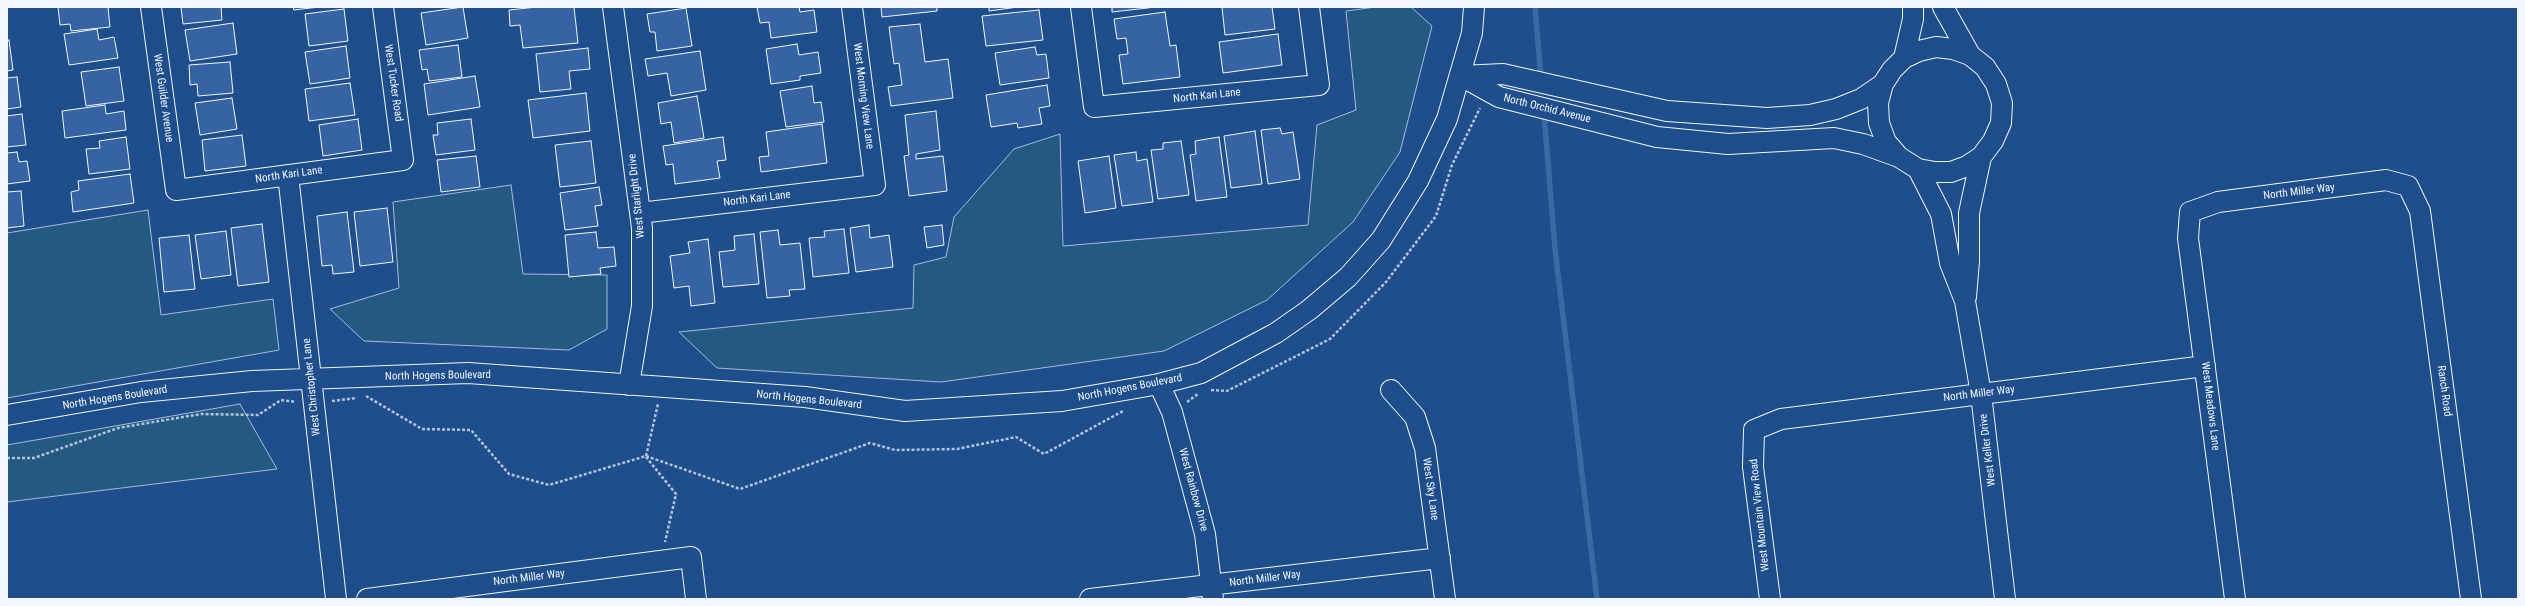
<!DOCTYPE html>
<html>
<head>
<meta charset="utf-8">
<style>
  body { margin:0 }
  #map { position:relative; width:2525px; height:606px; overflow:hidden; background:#1f4e8c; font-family:"Roboto Condensed",sans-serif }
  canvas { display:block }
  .frame { position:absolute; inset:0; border:8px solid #f2f6ff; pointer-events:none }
</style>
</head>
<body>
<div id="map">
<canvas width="2525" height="606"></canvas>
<div class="frame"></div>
</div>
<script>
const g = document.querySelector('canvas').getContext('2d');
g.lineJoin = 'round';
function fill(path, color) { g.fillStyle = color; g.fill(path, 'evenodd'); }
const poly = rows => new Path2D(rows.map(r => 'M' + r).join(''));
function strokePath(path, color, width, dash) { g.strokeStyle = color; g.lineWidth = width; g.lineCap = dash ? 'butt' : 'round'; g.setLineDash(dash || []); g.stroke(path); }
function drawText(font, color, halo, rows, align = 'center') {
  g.font = font + ' "Roboto Condensed",sans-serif'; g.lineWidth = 3; g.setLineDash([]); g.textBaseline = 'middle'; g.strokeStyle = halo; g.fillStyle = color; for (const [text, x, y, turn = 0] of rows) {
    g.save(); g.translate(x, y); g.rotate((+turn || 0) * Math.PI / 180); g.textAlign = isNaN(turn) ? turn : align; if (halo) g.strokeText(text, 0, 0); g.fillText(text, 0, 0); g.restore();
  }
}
const green = poly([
  [1376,7,1411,7,1432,26,1400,152,1353,222,1267,300,1164,351,941,382,717,368,679,332,913,308,914,265,946,257,954,217,1014,149,1060,134,1063,246,1308,225,1317,125,1356,110,1346,11,1376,7],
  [511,185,523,274,607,275,607,329,569,350,364,341,330,309,399,288,393,202,511,185],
  [148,210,161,315,273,299,279,350,7,398,7,233,148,210],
  [240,404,277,469,7,502,7,445,240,404]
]);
fill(green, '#245a82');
strokePath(green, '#a8bbd7', 1);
strokePath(poly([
  [1535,7,1541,78],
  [1544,113,1555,249,1597,599]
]), '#3b69a3', 5.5);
const building = poly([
  [58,7,108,7,110,27,71,31,70,24,60,25,58,7],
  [181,7,221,7,222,20,183,24,181,7],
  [293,7,319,7,294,10,293,7],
  [463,7,468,38,426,45,421,13,463,7],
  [537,7,574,7,578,43,523,48,520,25,510,26,509,10,537,7],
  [757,7,799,7,800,12,814,10,817,32,771,38,769,22,760,23,757,7],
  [881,7,937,7,937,11,882,17,881,7],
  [989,7,1018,7,989,11,989,7],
  [1112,7,1156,7,1112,12,1112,7],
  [1222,7,1272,7,1275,29,1225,35,1222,7],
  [686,8,692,46,657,51,655,32,650,32,647,14,686,8],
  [344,9,348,41,309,46,305,14,344,9],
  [1039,10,1043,40,986,46,982,16,1039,10],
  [1165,12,1170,46,1176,45,1180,77,1123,84,1119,55,1128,54,1126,38,1117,39,1114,19,1165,12],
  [233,23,237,54,190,61,185,30,233,23],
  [920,24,925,62,948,59,953,98,891,106,888,87,902,85,899,63,894,64,889,27,920,24],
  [97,29,99,40,114,37,118,58,69,65,64,34,97,29],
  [1278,34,1282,65,1223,73,1219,42,1278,34],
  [9,40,13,70,7,71,7,41,9,40],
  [797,44,799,55,818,52,821,73,800,76,800,80,771,84,766,49,797,44],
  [458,45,462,77,429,81,427,69,422,70,419,50,458,45],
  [346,46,350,78,310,84,305,52,346,46],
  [1035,47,1037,55,1046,54,1049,78,1000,85,995,53,1035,47],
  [588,48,590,69,569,71,571,89,540,92,536,54,588,48],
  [700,51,706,90,671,96,667,73,648,76,645,59,700,51],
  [230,62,233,93,198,96,197,84,190,85,189,65,230,62],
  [119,67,124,101,86,106,81,72,119,67],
  [475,76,480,107,428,115,424,84,475,76],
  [17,77,21,107,7,109,7,78,17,77],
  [350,83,355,115,309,121,305,89,350,83],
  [1047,85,1050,106,1039,108,1042,124,1018,128,1017,123,991,127,986,95,1047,85],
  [812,86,814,103,821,102,824,122,786,127,780,91,812,86],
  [586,93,590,131,533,138,528,100,586,93],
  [697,96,704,138,674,143,671,122,661,124,658,103,697,96],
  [232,98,237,129,200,135,195,103,232,98],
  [105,105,106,114,124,111,126,130,65,138,62,111,105,105],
  [936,111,940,150,916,154,916,159,943,156,947,191,909,196,904,156,909,155,905,115,936,111],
  [22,114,26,145,7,147,7,116,22,114],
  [358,119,362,150,323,156,319,125,358,119],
  [471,119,475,150,436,155,433,135,438,135,437,123,471,119],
  [822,124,827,163,761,172,759,157,769,156,766,132,822,124],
  [1280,128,1282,134,1293,132,1300,179,1268,184,1261,130,1280,128],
  [1255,131,1262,184,1231,188,1224,136,1255,131],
  [242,135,246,166,205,171,202,140,242,135],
  [126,137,130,169,89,174,86,149,100,148,99,141,126,137],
  [723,137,726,160,717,161,720,178,675,184,673,164,666,165,663,146,723,137],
  [1219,137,1227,197,1196,201,1190,155,1196,154,1195,141,1219,137],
  [591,141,596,183,560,187,555,145,591,141],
  [1181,141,1189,195,1158,199,1151,150,1163,149,1163,143,1181,141],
  [17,152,19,162,27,161,30,181,7,184,7,153,17,152],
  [1136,152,1137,161,1147,159,1153,202,1122,206,1114,155,1136,152],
  [476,156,480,187,441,192,437,160,476,156],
  [1109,156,1116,208,1085,213,1078,161,1109,156],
  [130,174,134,203,73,212,71,192,79,190,78,181,130,174],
  [599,187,602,205,595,206,598,226,565,230,560,193,599,187],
  [21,191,24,226,7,228,7,192,21,191],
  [387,208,393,262,360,266,354,212,387,208],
  [347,212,354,272,333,274,332,265,322,266,317,216,347,212],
  [262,224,269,282,238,286,231,228,262,224],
  [869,225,870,238,889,235,893,267,856,272,850,228,869,225],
  [942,225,944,245,927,248,924,227,942,225],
  [844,229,849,273,813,277,809,238,825,237,824,231,844,229],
  [778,230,780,245,800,243,805,289,789,290,790,296,767,298,760,232,778,230],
  [226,231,231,275,201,279,195,235,226,231],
  [596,232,598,248,614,247,616,266,600,268,601,274,569,277,565,235,596,232],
  [754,234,759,284,723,287,719,252,735,250,734,236,754,234],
  [189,235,195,289,164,292,159,238,189,235],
  [708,239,715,303,691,306,689,286,674,288,670,256,690,253,688,242,708,239]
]);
fill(building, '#3563a3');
strokePath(building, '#f2f6ff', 1);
const minor = poly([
  [151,7,176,190,403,160,383,7],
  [613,7,642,228,642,306,629,385],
  [1081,7,1094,107,1319,85,1309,7],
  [1943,7,1970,55],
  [1904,58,1913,19,1913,7],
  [1461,76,1499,97,1657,137,1728,144,1834,138,1863,144,1899,157,1918,169,1935,172,1951,172,1967,166,1981,157,1993,141,2001,123,2002,103,1996,84,1985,67,1970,55,1953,49,1936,47,1919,51,1904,58,1892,70,1883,84,1878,103,1879,123,1886,142,1899,157],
  [1461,76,1503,74,1667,111,1767,118,1810,115,1836,109,1861,99,1883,84],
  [1918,169,1941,214,1950,263,1965,301,1981,394,2005,599],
  [288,175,336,599],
  [640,213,875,185,852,7],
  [1966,297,1969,261,1969,213,1981,157],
  [1159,384,1172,412,1205,534,1213,599],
  [1391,390,1415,417,1425,448,1445,599],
  [7,415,141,392,252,381,468,373,805,397,905,411,1062,401,1159,384,1201,373,1276,333,1309,310,1348,277,1381,240,1418,181,1447,119,1472,33,1474,7],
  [367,599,691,557,696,599],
  [1090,599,1440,558],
  [1770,599,1753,467,1754,430,1781,419,2205,366],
  [2235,599,2188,238,2190,212,2218,202,2386,180,2408,186,2420,211,2471,599]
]);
strokePath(minor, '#f2f6ff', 22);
strokePath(poly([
  [1211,390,1227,391,1330,339,1386,282,1436,216,1452,165,1480,108],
  [366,396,422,429,471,430,509,474,549,485,646,456,740,489,870,443,895,450,957,449,1016,437,1044,454,1123,411],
  [332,401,357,398],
  [1187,402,1198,394],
  [646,456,658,404],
  [646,457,676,494,665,542],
  [7,458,34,458,118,428,201,414,258,415,281,400,296,402]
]), '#b3c4dc', 2.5, [3, 2]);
strokePath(minor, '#1f4e8c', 20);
drawText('11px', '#f2f6ff', '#1f4e8c', [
  ["West Tucker Road",393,83,82],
  ["West Morning View Lane",863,96,83],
  ["North Kari Lane",1207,96,-6],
  ["West Guilder Avenue",163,98,82],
  ["North Orchid Avenue",1547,109,14],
  ["North Kari Lane",289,175,-8],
  ["North Miller Way",2299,192,-7],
  ["West Starlight Drive",637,196,-96],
  ["North Kari Lane",757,199,-7],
  ["North Hogens Boulevard",438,376,-1],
  ["West Christopher Lane",312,387,-96],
  ["North Hogens Boulevard",1130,388,-11],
  ["Ranch Road",2444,391,82],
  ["North Miller Way",1979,394,-7],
  ["North Hogens Boulevard",115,398,-9],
  ["North Hogens Boulevard",809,400,6],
  ["West Meadows Lane",2210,406,83],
  ["West Keller Drive",1988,450,-97],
  ["West Sky Lane",1430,489,82],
  ["West Rainbow Drive",1193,490,75],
  ["West Mountain View Road",1760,515,-96],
  ["North Miller Way",529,578,-7],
  ["North Miller Way",1265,579,-7]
]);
</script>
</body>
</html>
